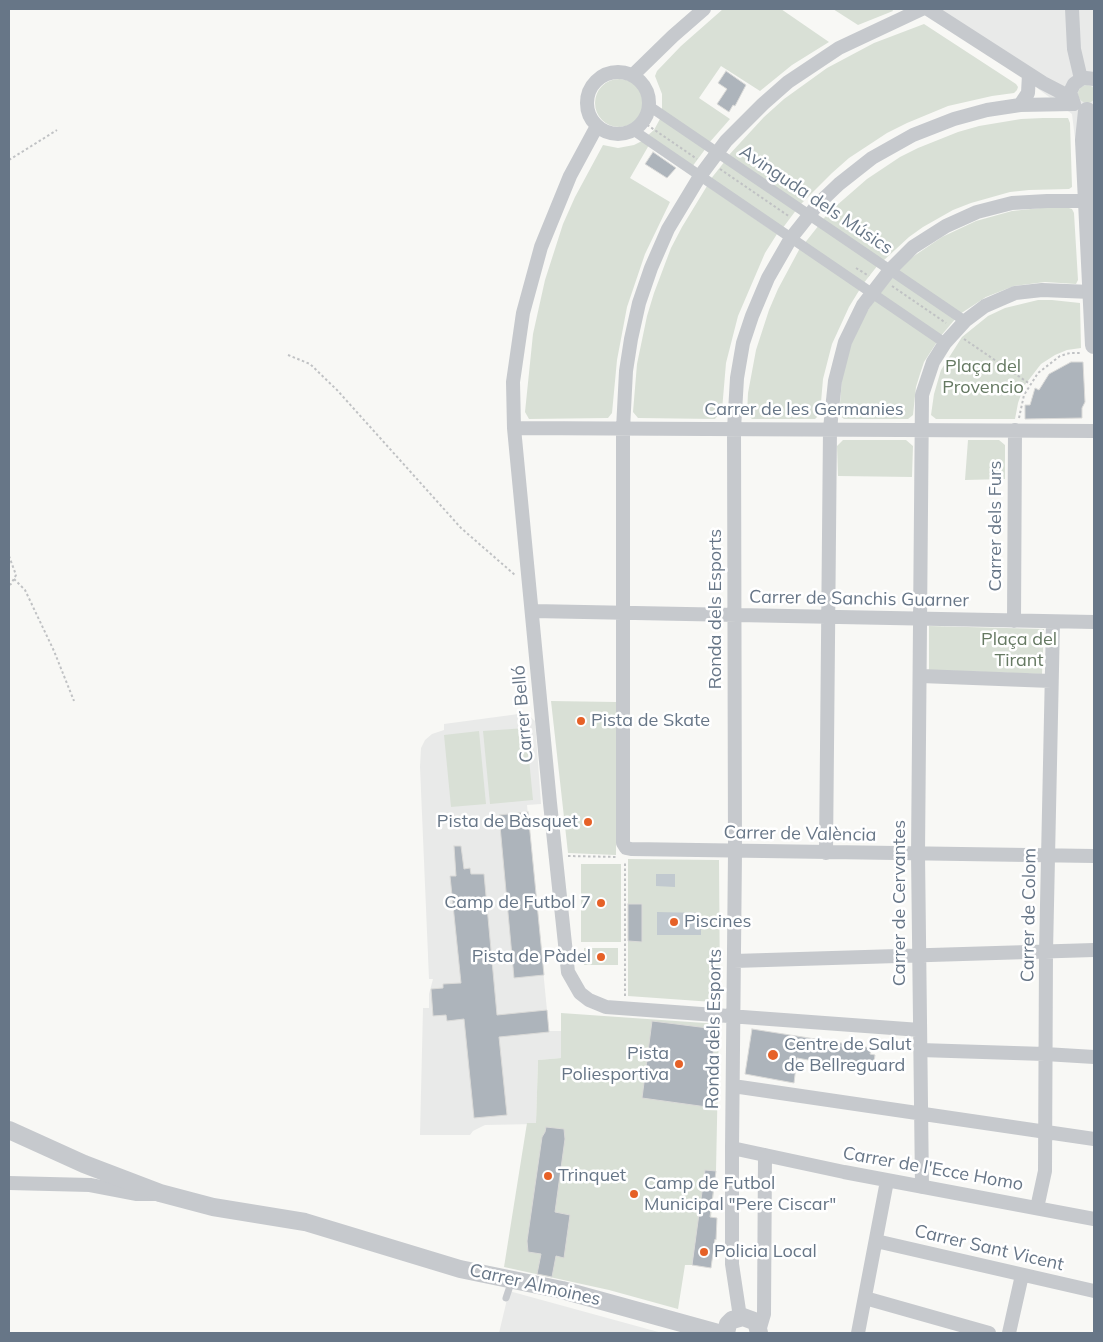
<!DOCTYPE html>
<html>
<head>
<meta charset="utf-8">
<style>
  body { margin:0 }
  #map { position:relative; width:1103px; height:1342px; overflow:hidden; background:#f8f8f5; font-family:Mulish,sans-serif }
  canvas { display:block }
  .frame { position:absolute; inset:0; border:10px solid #677687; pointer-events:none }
</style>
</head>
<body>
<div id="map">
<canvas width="1103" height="1342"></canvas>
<div class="frame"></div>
</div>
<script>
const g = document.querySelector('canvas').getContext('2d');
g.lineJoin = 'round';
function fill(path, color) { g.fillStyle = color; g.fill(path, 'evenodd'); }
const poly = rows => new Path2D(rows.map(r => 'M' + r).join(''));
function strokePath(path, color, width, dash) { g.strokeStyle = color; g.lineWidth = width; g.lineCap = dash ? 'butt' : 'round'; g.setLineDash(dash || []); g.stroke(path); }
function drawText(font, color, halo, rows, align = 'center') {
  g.font = font + ' Mulish,sans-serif'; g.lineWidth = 5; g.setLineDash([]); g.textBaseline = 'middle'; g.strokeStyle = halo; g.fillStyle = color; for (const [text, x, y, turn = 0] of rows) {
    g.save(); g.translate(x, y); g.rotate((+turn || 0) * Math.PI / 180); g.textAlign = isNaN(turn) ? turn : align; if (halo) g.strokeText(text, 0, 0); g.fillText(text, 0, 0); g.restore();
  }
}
fill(poly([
  [931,9,1094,9,1094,294,1072,114],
  [526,713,535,721,541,804,527,805,549,1031,561,1031,561,1058,538,1060,536,1124,485,1125,473,1131,470,1135,420,1135,423,1008,429,1008,429,994,433,979,429,979,420,767,421,748,425,740,432,734,444,730,444,724],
  [509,1291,662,1333,499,1333]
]), '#e9eae9');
fill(poly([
  [723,9,781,9,829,42,792,65,760,91,721,66,699,98,730,119,709,143,662,112,662,94,655,76,657,71,681,46],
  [833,9,892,9,893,11,858,25],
  [924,24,1016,84,1018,87,1017,90,1014,93,992,96,948,106,907,123,887,133,849,158,832,173,800,205,728,156,764,117,784,99,827,68,874,43],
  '595 103a24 24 0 1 1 48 0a24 24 0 1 1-48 0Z',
  '1078 94a9 9 0 1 1 18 0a9 9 0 1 1-18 0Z',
  [661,117,706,148,692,167,647,136,654,130],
  [1043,118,1068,118,1070,123,1072,187,1069,189,1029,190,1010,192,971,203,953,210,923,227,909,237,883,261,822,220,836,206,867,179,900,157,918,148,958,132,979,126,1021,119],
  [642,141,649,145,630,178,670,202,645,254,627,307,617,360,612,413,608,418,529,419,525,412,533,334,545,280,563,224,575,197,603,145,618,148,634,145],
  [725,161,797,209,782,229,710,180],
  [707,186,777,234,765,253,738,316,726,363,722,410,715,419,638,418,633,412,637,364,647,316,654,293,671,248,682,227],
  [1050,207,1069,208,1072,209,1074,213,1078,280,1076,284,1045,282,1014,286,986,297,960,314,897,271,911,258,942,237,976,221,1012,211],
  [819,225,878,265,863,284,804,244],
  [800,248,860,289,849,307,832,344,823,379,820,414,815,419,752,419,747,414,748,393,756,350,769,310,778,289],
  [893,276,956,318,940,337,879,295],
  [875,299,937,342,924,362,920,374,916,387,913,415,908,419,844,419,839,415,842,379,851,344,866,313],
  [1038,300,1052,300,1080,303,1081,348,1067,350,1055,355,1041,364,1024,386,1018,403,1015,419,936,419,931,415,934,394,941,370,962,337,988,316,1005,308],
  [843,440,906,440,913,446,912,477,838,476,837,446],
  [968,440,999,440,1005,445,1005,479,965,480],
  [929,626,1044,629,1042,674,929,670],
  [551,701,616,702,616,855,568,853],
  [526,728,533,800,490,804,483,731],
  [479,731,486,804,451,807,444,735],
  [628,859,719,860,720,996,713,1002,628,996],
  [581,864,621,864,621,942,581,942],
  [584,948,618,948,618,965,584,965],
  [561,1013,719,1024,716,1171,711,1217,717,1218,716,1240,696,1238,692,1265,685,1265,678,1309,609,1290,504,1267,527,1123,536,1123,538,1060,561,1058]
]), '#d9e0d6');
fill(poly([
  [656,874,675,874,675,887,656,886],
  [657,912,701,913,701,935,657,935]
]), '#c1c9cf');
const building = poly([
  [726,71,746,85,735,106,733,105,729,112,717,104,727,89,718,83,726,71],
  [653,152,676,168,667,178,645,164,653,152],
  [1071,362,1083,362,1085,402,1082,408,1082,418,1025,419,1025,405,1030,405,1035,388,1039,390,1049,374,1071,362],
  [528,812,544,975,514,978,499,815,528,812],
  [454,846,461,846,464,869,470,868,471,874,484,874,497,1015,547,1010,549,1032,499,1037,507,1115,474,1118,464,1019,447,1021,446,1015,433,1016,431,989,443,988,443,984,461,983,450,876,456,876,454,846],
  [628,904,642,904,642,942,628,941,628,904],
  [652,1021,716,1029,707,1107,642,1098,652,1021],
  [752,1029,866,1047,871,1049,870,1054,875,1055,873,1070,856,1068,855,1071,818,1065,819,1062,797,1058,794,1083,745,1074,752,1029],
  [546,1127,564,1129,565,1139,555,1212,570,1215,564,1258,556,1256,552,1277,537,1274,541,1254,528,1252,527,1241,542,1137,545,1132,546,1127],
  [705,1170,716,1171,710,1217,717,1218,716,1240,715,1239,711,1268,692,1265,705,1170]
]);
fill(building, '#adb4bb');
strokePath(building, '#dadad8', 1);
strokePath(poly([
  [643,122,697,159],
  [9,160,57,130],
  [720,169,790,217],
  [856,268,869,276],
  [892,286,946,323],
  [964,339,1030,384],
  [288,355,310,364,337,390,461,528,515,575],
  [1019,418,1024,395,1038,373,1060,356,1070,353,1082,353],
  [9,556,16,575,11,584,9,585],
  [14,579,25,590,54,651,74,701],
  [568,856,618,857],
  [625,996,625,861]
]), '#c0c2c4', 2, [2.5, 2.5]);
strokePath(poly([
  [506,1298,512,1280]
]), '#c6c9cd', 7);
strokePath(poly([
  [649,106,965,321],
  [633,130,945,343]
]), '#c6c9cd', 10);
strokePath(poly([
  [922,9,839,48,788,82,763,104,726,141,700,176,668,229,651,268,639,303,631,339,626,371,623,429,623,843,626,848,631,849,1094,856],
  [928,9,1043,83,1070,97],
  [1072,9,1074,49,1081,79],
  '587 103a31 31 0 1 1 62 0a31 31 0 1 1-62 0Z',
  [633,75,673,36,704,9],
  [1074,104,1070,92,1074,84,1081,79,1086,78,1094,79],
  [1020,105,1028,93,1029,74],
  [597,126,570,176,541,247,523,313,513,382,514,428,550,803,568,972,580,993,589,1000,606,1007,920,1030],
  [514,428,1094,431],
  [533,611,1094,622],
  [1014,621,1015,430],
  [921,676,1051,681],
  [826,853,830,429,835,381,845,342,863,305,890,270,913,247,946,226,977,212,1012,203,1047,201,1087,201],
  [734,961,1094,950],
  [920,1050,1045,1054,1094,1057],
  [733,1086,1094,1139],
  [732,1148,844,1172,1094,1219],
  [9,1183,90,1185,137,1194,157,1194],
  [922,1187,918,854,922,395,933,362,945,343,965,321,985,306,1015,293,1042,290,1091,292],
  [1037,1208,1045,1171,1046,952,1053,622],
  [876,1241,1094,1291],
  [865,1298,989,1333],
  [740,1317,732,1264,732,1148,735,852,734,429,737,378,743,343,752,316,768,278,791,238,818,204,839,184,872,158,913,135,954,119,987,110,1020,105,1073,104],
  [759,1331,764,1314,765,1155],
  [858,1333,887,1181],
  [1009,1333,1022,1275]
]), '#c6c9cd', 14);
strokePath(poly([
  [1087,111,1084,140,1094,345],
  [9,1130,84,1164,160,1193,213,1207,305,1222,460,1269,562,1290,718,1333],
  [726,1333,728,1324,732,1320,743,1317,754,1321,757,1325,759,1333]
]), '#c6c9cd', 18);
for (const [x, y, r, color] of [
  [581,721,5,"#e66127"],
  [588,822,5,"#e66127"],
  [601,903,5,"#e66127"],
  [674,922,5,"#e66127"],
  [601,957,5,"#e66127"],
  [773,1055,6,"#e66127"],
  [679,1064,5,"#e66127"],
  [548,1176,5,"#e66127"],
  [634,1194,5,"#e66127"],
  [704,1252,5,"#e66127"]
]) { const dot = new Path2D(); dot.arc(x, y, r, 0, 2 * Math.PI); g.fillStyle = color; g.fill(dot); strokePath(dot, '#fff', 2); }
drawText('18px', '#677687', '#fff', [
  ["Avinguda dels Músics",816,200,34],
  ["Carrer de les Germanies",804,410],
  ["Carrer dels Furs",996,526,-90],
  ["Carrer de Sanchis Guarner",859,599,1],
  ["Ronda dels Esports",716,609,-90],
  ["Carrer Belló",523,714,-95],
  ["Carrer de València",800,834,1],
  ["Carrer de Cervantes",900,903,-90],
  ["Carrer de Colom",1029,915,-89],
  ["Ronda dels Esports",714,1029,-89],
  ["Carrer de l'Ecce Homo",933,1169,10],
  ["Carrer Sant Vicent",989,1248,13],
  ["Carrer Almoines",535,1285,13]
]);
drawText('18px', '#657962', '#fff', [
  ["Plaça del",983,367],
  ["Provencio",983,388],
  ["Plaça del",1019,640],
  ["Tirant",1019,661]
]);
drawText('18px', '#677687', '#fff', [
  ["Pista de Skate",591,721],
  ["Pista de Bàsquet",578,822,"right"],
  ["Camp de Futbol 7",591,903,"right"],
  ["Piscines",684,922],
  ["Pista de Pàdel",591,957,"right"],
  ["Centre de Salut",784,1045],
  ["de Bellreguard",784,1066],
  ["Pista",669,1054,"right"],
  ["Poliesportiva",669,1075,"right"],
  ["Trinquet",558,1176],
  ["Camp de Futbol",644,1184],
  ["Municipal \"Pere Ciscar\"",644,1205],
  ["Policia Local",714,1252]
], 'left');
</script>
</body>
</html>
